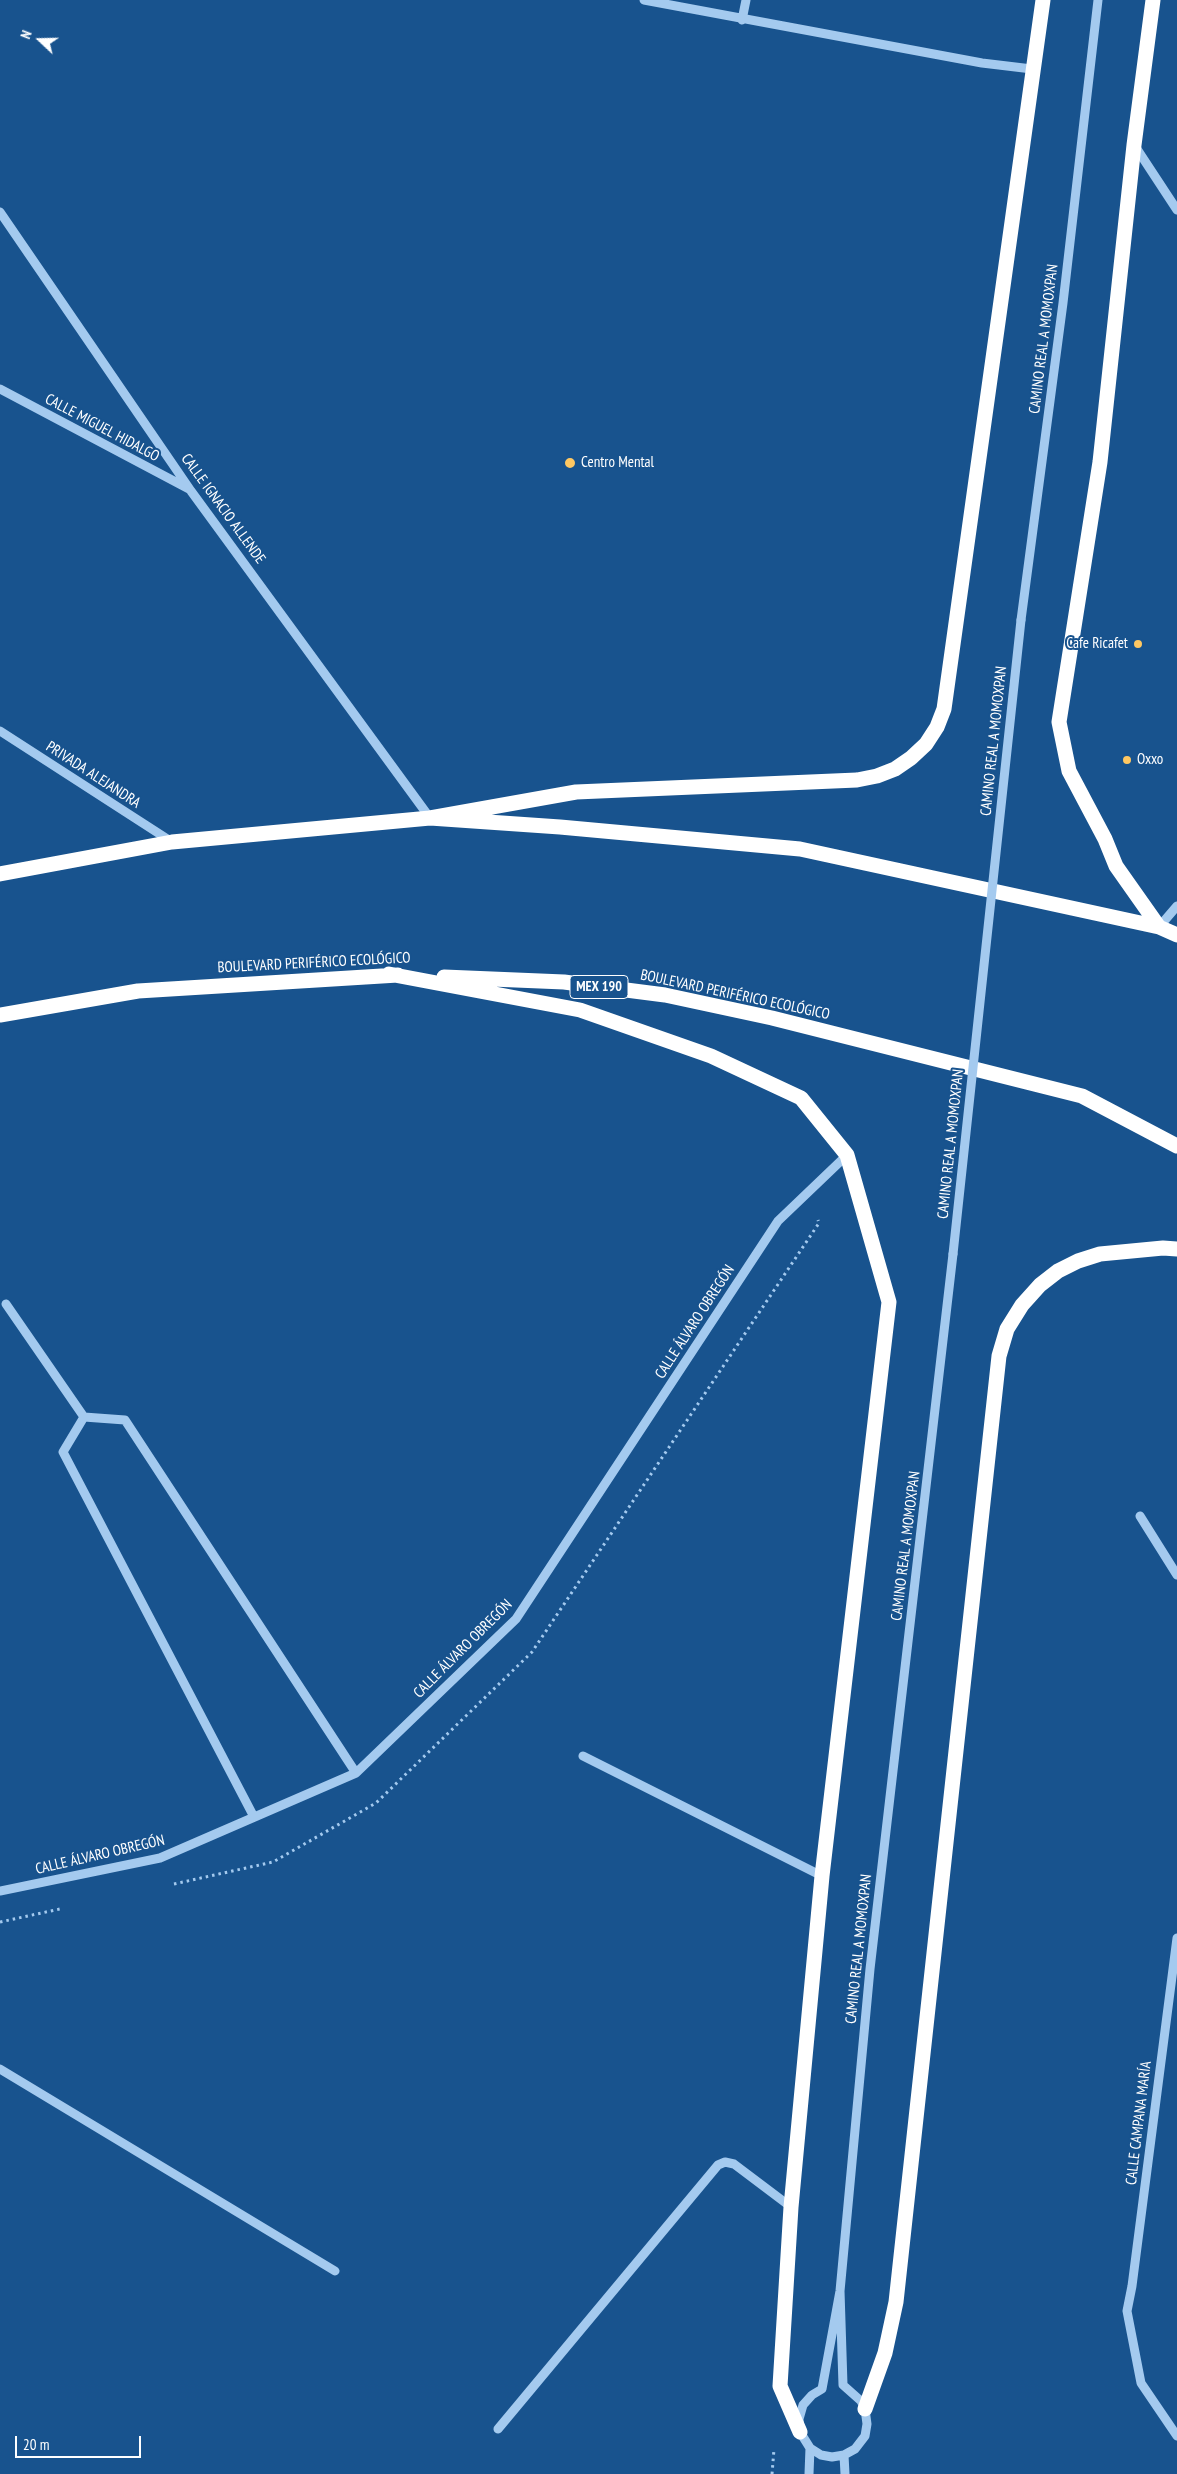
<!DOCTYPE html>
<html>
<head>
<meta charset="utf-8">
<style>
  body { margin:0 }
  #map { position:relative; width:1177px; height:2474px; overflow:hidden; background:#18538e; font-family:"PT Sans Narrow",sans-serif }
  canvas { display:block }
  .north { position:absolute; left:15px; top:15px; width:50px; height:50px; -webkit-text-stroke:4px #18538e; paint-order:stroke; rotate:291deg; font-size:14px; font-weight:700; line-height:20px; text-align:center; color:#fff }
  .north::after { content:''; display:block; margin:auto; width:18px; height:22px; background:#fff; clip-path:polygon(50% 0,100% 100%,50% 72%,0 100%) }
  .scale { position:absolute; left:15px; top:2436px; width:126px; height:22px; box-sizing:border-box; border:2px solid #fff; border-top:0; padding-left:6px; font-size:15px; line-height:18px; white-space:nowrap; color:#fff; -webkit-text-stroke:4px #18538e; paint-order:stroke }
</style>
</head>
<body>
<div id="map">
<canvas width="1177" height="2474"></canvas>
<div class="north">N</div>
<div class="scale">20 m</div>
</div>
<script>
const g = document.querySelector('canvas').getContext('2d');
g.lineJoin = 'round';
const poly = rows => new Path2D(rows.map(r => 'M' + r).join(''));
function strokePath(path, color, width, dash) { g.strokeStyle = color; g.lineWidth = width; g.lineCap = dash ? 'butt' : 'round'; g.setLineDash(dash || []); g.stroke(path); }
function drawText(font, color, halo, rows, align = 'center') {
  g.font = font + ' "PT Sans Narrow",sans-serif'; g.lineWidth = 4; g.setLineDash([]); g.textBaseline = 'middle'; g.strokeStyle = halo; g.fillStyle = color; for (const [text, x, y, turn = 0] of rows) {
    g.save(); g.translate(x, y); g.rotate((+turn || 0) * Math.PI / 180); g.textAlign = isNaN(turn) ? turn : align; if (halo) g.strokeText(text, 0, 0); g.fillText(text, 0, 0); g.restore();
  }
}
strokePath(poly([
  [174,1884,273,1862,376,1803,532,1652,819,1223,818,1220],
  [0,1922,60,1909],
  [772,2474,774,2449]
]), '#a4caef', 3, [2.5, 4]);
strokePath(poly([
  [644,0,982,63,1032,69],
  [742,20,746,0],
  [1135,146,1177,210],
  [0,212,191,491,430,818],
  [0,389,189,489],
  [1021,620,1063,303,1098,0],
  [0,731,172,842],
  [1159,927,1177,906],
  [6,1304,84,1417],
  [84,1417,125,1420,356,1773],
  [84,1417,63,1452,254,1817],
  [1140,1516,1177,1575],
  [583,1756,822,1876],
  [0,1891,160,1858,356,1773,516,1619,778,1221,847,1155],
  [1177,1938,1132,2286,1127,2311,1141,2383,1177,2436],
  [0,2069,335,2271],
  [840,2291,843,2385,861,2401,865,2409,867,2424,865,2436,855,2449,844,2455,832,2457,821,2455,810,2448,800,2432,799,2419,803,2405,812,2395,822,2389,840,2291,870,1969,953,1254],
  [498,2429,718,2165,725,2162,734,2164,791,2207],
  [844,2455,845,2474],
  [809,2474,810,2448]
]), '#a4caef', 9);
strokePath(poly([
  [1153,0,1134,145,1100,462,1059,722,1069,771,1105,839,1116,866,1159,927],
  [430,818,576,792,857,780,877,776,895,769,911,758,926,744,937,727,944,709,1043,0],
  [0,874,172,842,430,818,560,827,800,849,1159,927,1177,935],
  [389,974,580,1010,711,1056,801,1098,847,1155,889,1302,822,1876,791,2207,780,2386,800,2432],
  [444,977,564,982,665,995,772,1018,1082,1096,1177,1146],
  [0,1015,138,991,398,975],
  [865,2409,885,2353,896,2302,999,1356,1007,1329,1022,1305,1040,1285,1058,1271,1078,1261,1100,1254,1163,1248,1177,1249]
]), '#fff', 15);
strokePath(poly([
  [953,1254,1021,620]
]), '#a4caef', 9);
for (const [x, y, r, color] of [
  [570,463,6,"#ffc862"],
  [1138,644,5,"#ffc862"],
  [1127,760,5,"#ffc862"]
]) { const dot = new Path2D(); dot.arc(x, y, r, 0, 2 * Math.PI); g.fillStyle = color; g.fill(dot); strokePath(dot, '#18538e', 2); }
for (const [x, y, w] of [
  [599,987,58]
]) { const box = new Path2D(); box.roundRect(x - w / 2, y - 11.5, w, 23, 4); g.fillStyle = '#18538e'; g.fill(box); strokePath(box, '#fff', 1); }
drawText('bold 14px', '#fff', null, [
  ["MEX 190",599,987]
]);
drawText('15px', '#fff', '#18538e', [
  ["CAMINO REAL A MOMOXPAN",1044,339,-83],
  ["CALLE MIGUEL HIDALGO",102,428,28],
  ["CALLE IGNACIO ALLENDE",223,509,54],
  ["CAMINO REAL A MOMOXPAN",994,741,-84],
  ["PRIVADA ALEJANDRA",93,775,33],
  ["BOULEVARD PERIFÉRICO ECOLÓGICO",314,963,-3],
  ["BOULEVARD PERIFÉRICO ECOLÓGICO",735,995,12],
  ["CAMINO REAL A MOMOXPAN",951,1144,-84],
  ["CALLE ÁLVARO OBREGÓN",695,1322,-57],
  ["CAMINO REAL A MOMOXPAN",906,1546,-83],
  ["CALLE ÁLVARO OBREGÓN",463,1649,-45],
  ["CALLE ÁLVARO OBREGÓN",100,1855,-13],
  ["CAMINO REAL A MOMOXPAN",859,1949,-84],
  ["CALLE CAMPANA MARÍA",1139,2123,-83]
]);
drawText('15px', '#fff', '#18538e', [
  ["Centro Mental",581,463],
  ["Cafe Ricafet",1128,644,"right"],
  ["Oxxo",1137,760]
], 'left');
</script>
</body>
</html>
